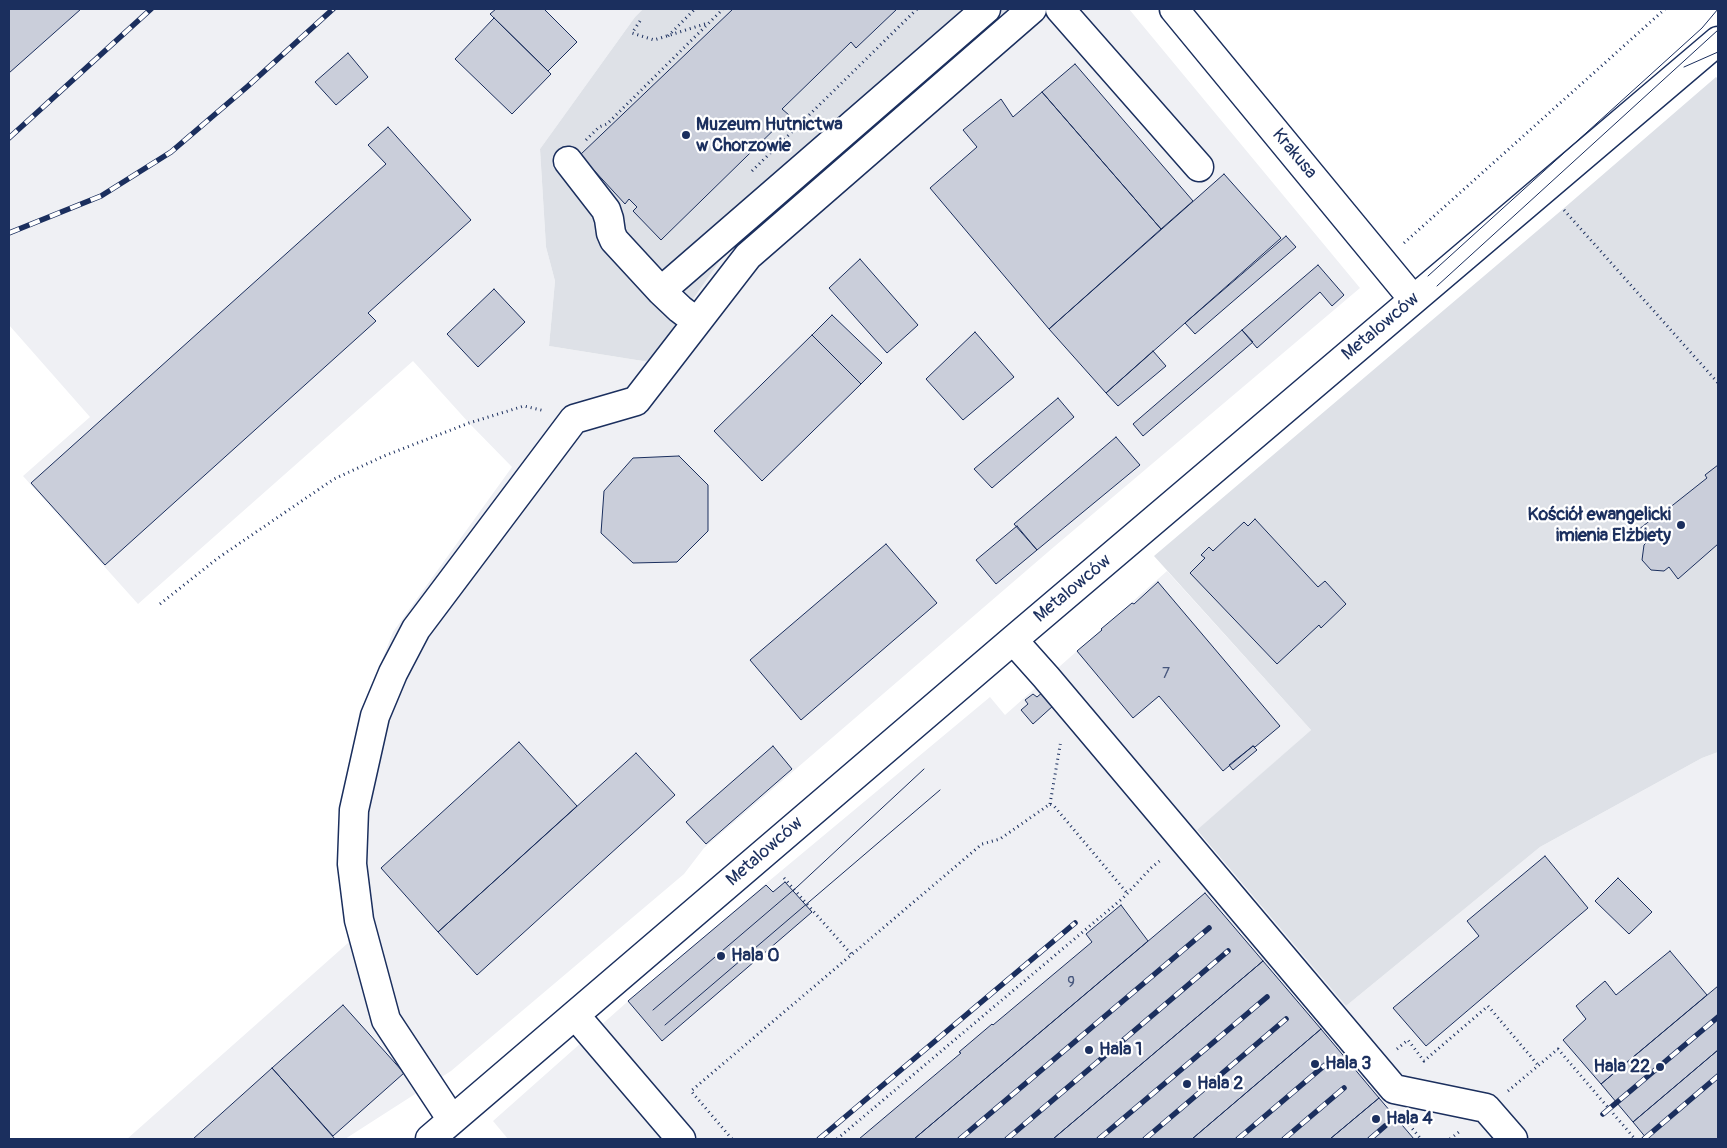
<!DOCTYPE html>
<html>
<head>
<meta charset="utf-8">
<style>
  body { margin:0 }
  #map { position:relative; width:1727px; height:1148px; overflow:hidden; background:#fff; font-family:Pangolin,sans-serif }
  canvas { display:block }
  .frame { position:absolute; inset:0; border:10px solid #1b2f5e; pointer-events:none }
</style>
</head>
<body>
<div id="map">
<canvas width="1727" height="1148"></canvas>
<div class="frame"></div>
</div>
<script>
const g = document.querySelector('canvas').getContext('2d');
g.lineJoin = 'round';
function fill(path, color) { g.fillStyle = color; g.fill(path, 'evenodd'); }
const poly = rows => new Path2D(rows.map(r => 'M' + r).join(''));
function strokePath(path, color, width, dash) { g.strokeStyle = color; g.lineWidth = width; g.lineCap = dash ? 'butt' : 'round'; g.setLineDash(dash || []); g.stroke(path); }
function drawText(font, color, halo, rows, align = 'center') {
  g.font = font + ' Pangolin,sans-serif'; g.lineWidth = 4.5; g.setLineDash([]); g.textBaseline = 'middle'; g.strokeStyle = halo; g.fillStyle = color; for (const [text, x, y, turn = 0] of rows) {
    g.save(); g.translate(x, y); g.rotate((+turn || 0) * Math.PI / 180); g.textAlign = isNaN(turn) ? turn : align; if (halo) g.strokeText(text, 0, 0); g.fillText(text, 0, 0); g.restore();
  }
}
fill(poly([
  [9,9,643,9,635,17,540,149,546,247,555,281,549,346,649,362,724,255,1010,9,1129,9,1360,288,1055,546,704,848,684,874,451,1071,345,1139,127,1139,348,943,344,822,358,722,393,632,512,467,469,423,413,361,138,604,23,476,90,417,9,325],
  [1167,571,1311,730,1197,831,1346,1006,1540,847,1702,758,1718,752,1718,1139,508,1139,493,1121,626,1003,769,881,990,697,1005,715]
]), '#eff0f4');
fill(poly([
  [643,9,1010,9,724,255,649,362,549,346,555,281,546,247,540,149,635,17],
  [1716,77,1718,79,1718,752,1702,758,1540,847,1346,1006,1197,830,1311,730,1154,556,1563,209]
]), '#dee1e7');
const building = poly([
  [9,9,81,9,9,73,9,9],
  [496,9,544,9,577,42,548,71,490,14,496,9],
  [733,9,897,9,856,48,851,42,782,109,789,115,661,240,633,211,637,207,629,199,625,204,580,155,733,9],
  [494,18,551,74,512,114,455,59,494,18],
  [348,53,368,77,336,105,315,82,348,53],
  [1075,64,1193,201,1161,229,1042,92,1075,64],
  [1042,92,1161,229,1049,329,930,188,977,147,963,130,1001,99,1013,117,1042,92],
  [388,127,471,220,368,313,376,321,105,565,31,483,386,164,368,145,388,127],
  [1224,174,1281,238,1106,393,1049,329,1224,174],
  [1286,236,1296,247,1195,334,1185,323,1286,236],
  [860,259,918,325,887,353,829,288,860,259],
  [1318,265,1344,295,1332,306,1320,292,1257,348,1242,330,1318,265],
  [494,289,525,322,478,367,447,334,494,289],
  [832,315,882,363,861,384,812,335,832,315],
  [1242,330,1253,342,1143,436,1133,424,1242,330],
  [975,332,1014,377,963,420,926,379,975,332],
  [812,335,861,384,762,481,714,431,812,335],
  [1153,351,1166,366,1118,406,1106,393,1153,351],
  [1058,398,1074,417,992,488,974,469,1058,398],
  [1116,437,1140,465,1037,550,1014,524,1116,437],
  [679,456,708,485,708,531,677,562,633,563,601,533,604,491,633,458,679,456],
  [1718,465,1718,544,1678,579,1669,567,1664,571,1651,570,1642,560,1644,545,1648,541,1638,530,1652,519,1654,520,1707,478,1705,475,1718,465],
  [1255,519,1318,587,1325,581,1346,604,1321,628,1319,625,1277,664,1190,573,1205,558,1201,555,1209,547,1213,551,1244,522,1248,526,1255,519],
  [1017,526,1037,550,996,584,976,560,1017,526],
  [886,544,937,603,801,720,750,660,886,544],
  [1158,582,1280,726,1255,747,1253,746,1223,771,1159,696,1133,718,1077,651,1102,630,1101,629,1132,603,1134,604,1158,582],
  [1043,692,1054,705,1033,724,1021,710,1028,704,1025,700,1033,694,1037,697,1043,692],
  [519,742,577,806,438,932,381,868,519,742],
  [773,746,792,769,706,844,686,822,773,746],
  [1253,746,1257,750,1233,770,1229,765,1253,746],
  [636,753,675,795,477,975,438,932,636,753],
  [1545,856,1588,908,1426,1046,1393,1008,1479,936,1467,921,1545,856],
  [1618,878,1652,912,1629,934,1595,901,1618,878],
  [785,882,812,912,662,1041,628,1001,766,885,773,892,785,882],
  [1205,893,1263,961,1053,1139,914,1139,1205,893],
  [1121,905,1148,941,914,1139,859,1139,961,1053,959,1052,992,1024,993,1025,1092,942,1086,934,1121,905],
  [1670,951,1707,995,1601,1084,1563,1040,1586,1019,1576,1006,1605,981,1616,995,1670,951],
  [1263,961,1321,1029,1192,1139,1053,1139,1263,961],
  [1718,986,1718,1050,1633,1122,1601,1084,1718,986],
  [343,1005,404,1073,333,1136,272,1068,343,1005],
  [1321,1029,1379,1098,1330,1139,1192,1139,1321,1029],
  [1718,1050,1718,1139,1647,1139,1633,1122,1718,1050],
  [272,1068,335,1139,193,1139,272,1068],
  [1379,1098,1414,1139,1330,1139,1379,1098]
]);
fill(building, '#caceda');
strokePath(building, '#1b2f5e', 1);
const minor = poly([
  [1060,9,1199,167],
  [1174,9,1413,299],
  [568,161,606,210,609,219,611,233,614,240,661,291,680,309,697,322],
  [661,291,986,9],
  [1013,640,1046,677,1394,1089,1486,1108,1513,1139],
  [575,1015,681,1139],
  [452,1120,386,1020,359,920,352,864,354,810,375,716,393,673,416,629,574,419,636,401,748,256,1032,9],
  [430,1139,1013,640,1718,41]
]);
strokePath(minor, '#1b2f5e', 31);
strokePath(poly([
  [640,21,632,33,654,40,708,23],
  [668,36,695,9],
  [586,140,599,127,607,124,723,9],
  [752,171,917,9],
  [1564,210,1718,383],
  [1404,243,1665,9],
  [160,604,218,558,334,479,384,456,469,423,524,406,545,411],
  [1050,804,1061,740],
  [784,878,852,955],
  [1397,1049,1408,1040,1424,1061,1488,1006,1538,1065],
  [1508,1091,1558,1049,1635,1139],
  [1406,1121,1421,1139],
  [732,1139,691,1091,982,844,1000,839,1050,804,1054,806,1127,893],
  [837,1139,1123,898,1151,868,1162,859],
  [1450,1139,1459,1132]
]), '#1b2f5e', 3, [1, 4]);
strokePath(minor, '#fff', 28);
strokePath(poly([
  [1684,67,1718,52],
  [1428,276,1702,28,1718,9],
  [1437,286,1718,30],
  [653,1010,797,887,924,769],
  [665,1025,940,790]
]), '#1b2f5e', 1);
const rail = poly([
  [9,138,151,9],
  [9,233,101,196,171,152,248,86,333,9],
  [1603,1114,1718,1017],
  [819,1139,1075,923],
  [960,1139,1209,928],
  [1007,1139,1228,951],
  [1099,1139,1267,997],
  [1145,1139,1286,1019],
  [1238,1139,1325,1065],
  [1284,1139,1344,1088],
  [1370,1139,1385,1126],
  [1644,1139,1718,1076]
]);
strokePath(rail, '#1b2f5e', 5.5);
strokePath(rail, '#fff', 4, [11]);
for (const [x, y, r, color] of [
  [686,135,5,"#1b2f5e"],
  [1681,525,5,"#1b2f5e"],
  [721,956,5,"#1b2f5e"],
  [1089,1050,5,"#1b2f5e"],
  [1315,1064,5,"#1b2f5e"],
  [1660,1067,5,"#1b2f5e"],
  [1187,1084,5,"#1b2f5e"],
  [1376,1119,5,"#1b2f5e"]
]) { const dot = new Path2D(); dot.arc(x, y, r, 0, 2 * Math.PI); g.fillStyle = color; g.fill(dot); strokePath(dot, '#fff', 2); }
drawText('15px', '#47577d', null, [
  ["7",1166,674],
  ["9",1071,983]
]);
drawText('bold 18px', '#1b2f5e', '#fff', [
  ["Muzeum Hutnictwa",696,125],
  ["w Chorzowie",696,146],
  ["Kościół ewangelicki",1671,515,"right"],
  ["imienia Elżbiety",1671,536,"right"],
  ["Hala 0",731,956],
  ["Hala 1",1099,1050],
  ["Hala 3",1325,1064],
  ["Hala 22",1650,1067,"right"],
  ["Hala 2",1197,1084],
  ["Hala 4",1386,1119]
], 'left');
drawText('18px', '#1b2f5e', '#fff', [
  ["Krakusa",1294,154,50],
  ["Metalowców",1381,327,-40],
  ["Metalowców",1073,589,-40],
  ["Metalowców",765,852,-41]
]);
</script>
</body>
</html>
